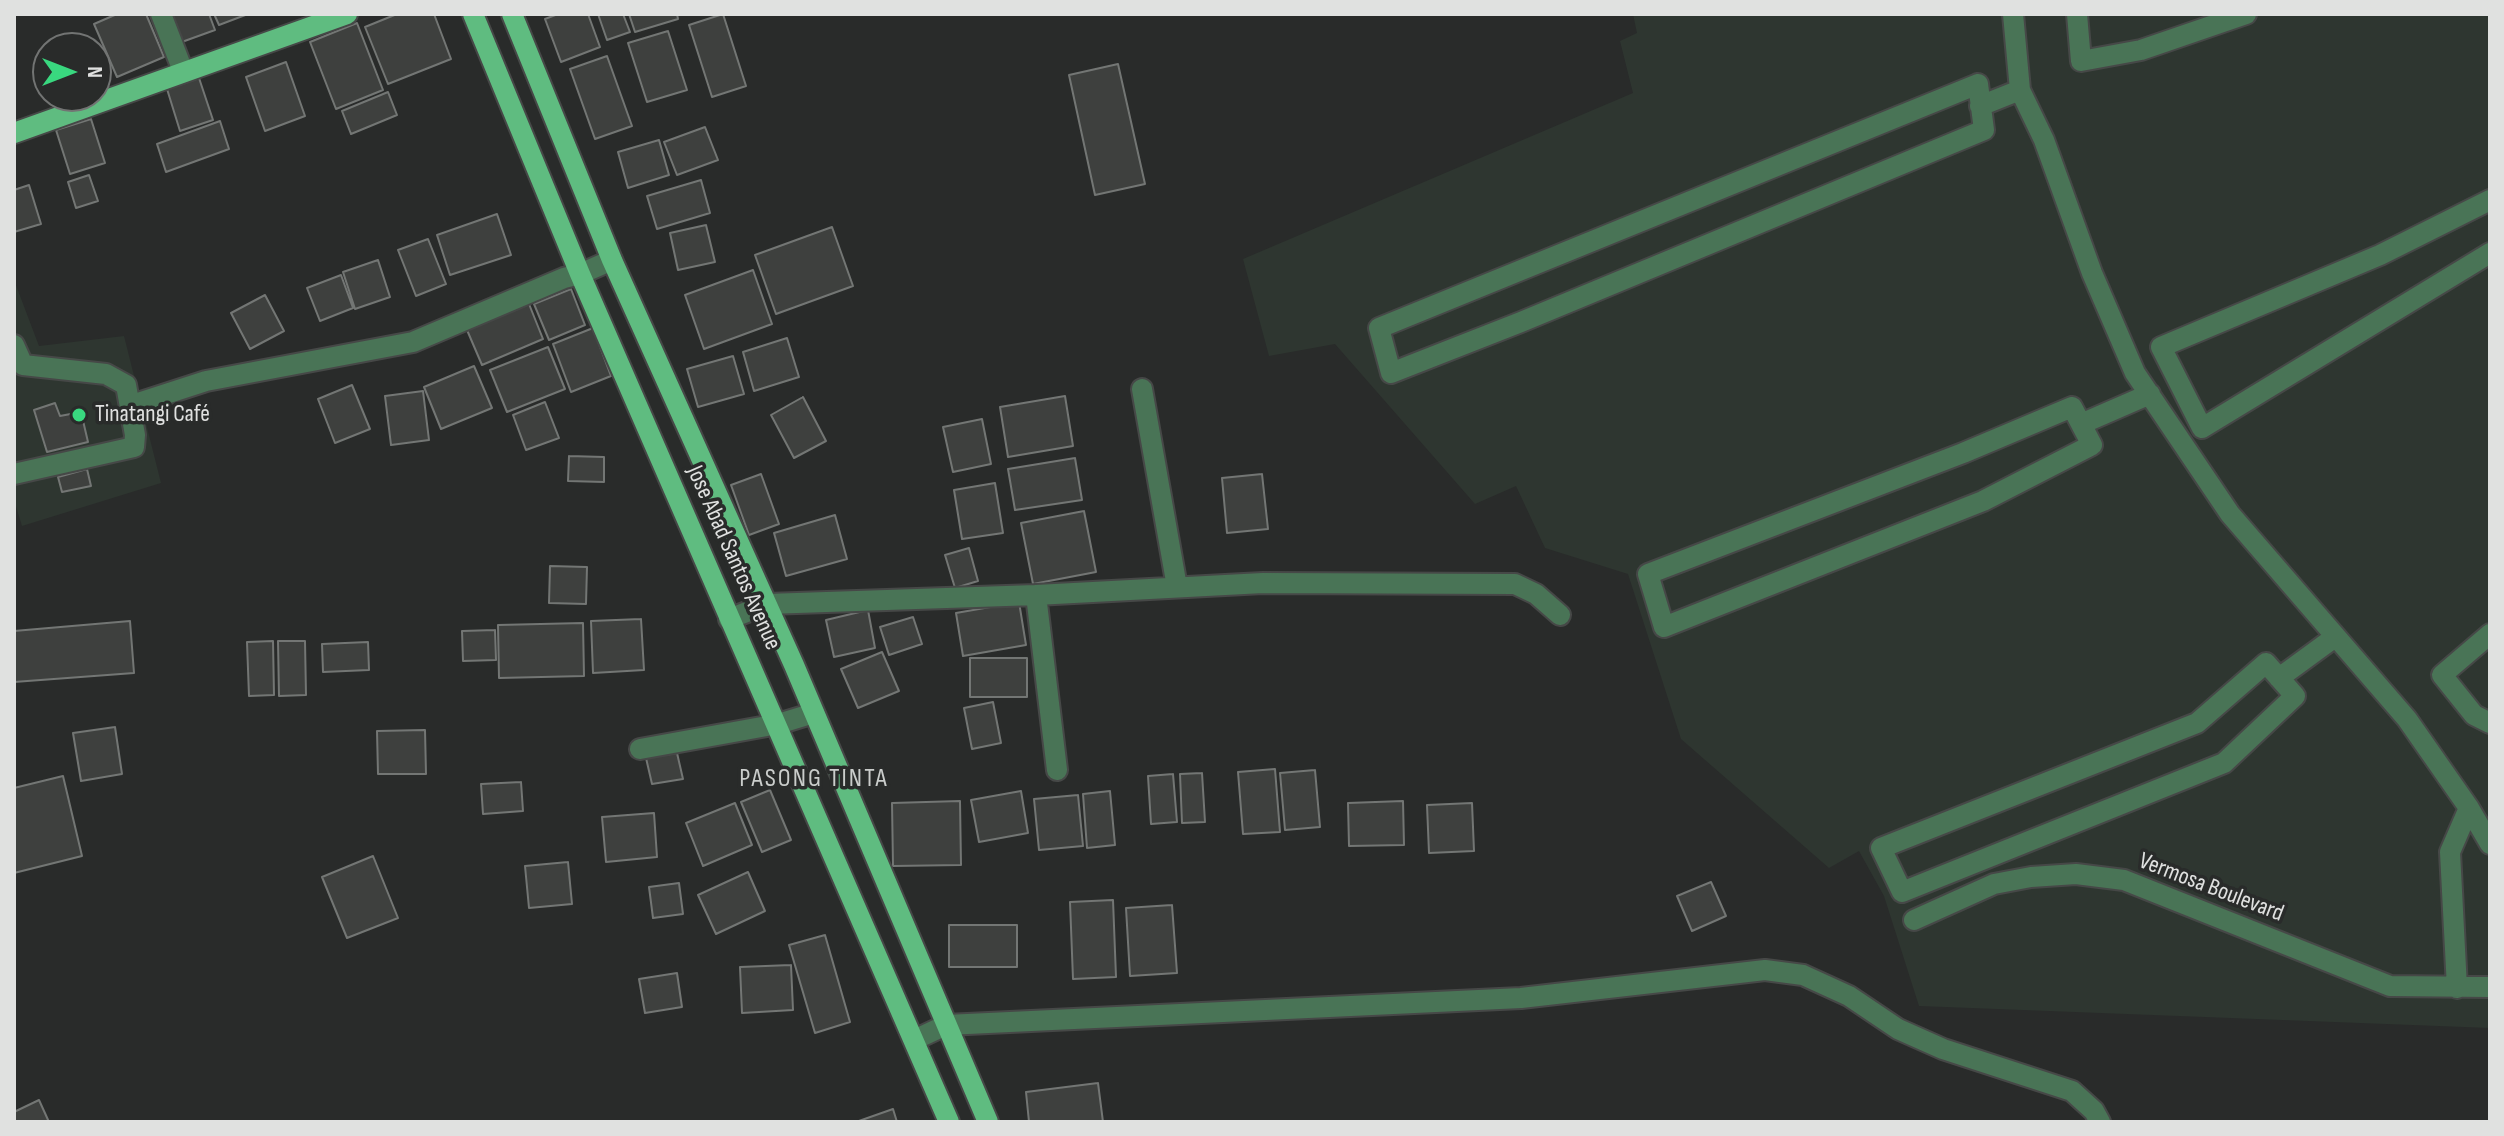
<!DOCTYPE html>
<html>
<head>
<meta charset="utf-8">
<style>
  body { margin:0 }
  #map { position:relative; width:2504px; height:1136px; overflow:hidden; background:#292b2a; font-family:"Sofia Sans Condensed",sans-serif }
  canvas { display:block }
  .frame { position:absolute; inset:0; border:16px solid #e0e1e0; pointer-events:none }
  .north { position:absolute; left:32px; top:32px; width:80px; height:80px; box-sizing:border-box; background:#292b2a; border:2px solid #727473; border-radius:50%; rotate:90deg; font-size:22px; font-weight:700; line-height:32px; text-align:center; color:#e0e1e0 }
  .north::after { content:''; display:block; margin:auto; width:28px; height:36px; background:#39d87f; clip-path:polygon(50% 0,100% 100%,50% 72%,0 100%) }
</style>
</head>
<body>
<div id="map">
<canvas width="2504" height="1136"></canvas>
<div class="frame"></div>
<div class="north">N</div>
</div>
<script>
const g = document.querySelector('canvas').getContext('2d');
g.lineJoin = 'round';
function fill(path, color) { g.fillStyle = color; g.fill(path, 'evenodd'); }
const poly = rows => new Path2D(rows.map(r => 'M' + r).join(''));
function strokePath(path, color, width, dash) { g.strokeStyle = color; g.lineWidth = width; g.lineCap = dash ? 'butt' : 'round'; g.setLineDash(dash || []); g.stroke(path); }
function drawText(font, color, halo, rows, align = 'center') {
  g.font = font + ' "Sofia Sans Condensed",sans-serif'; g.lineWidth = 7; g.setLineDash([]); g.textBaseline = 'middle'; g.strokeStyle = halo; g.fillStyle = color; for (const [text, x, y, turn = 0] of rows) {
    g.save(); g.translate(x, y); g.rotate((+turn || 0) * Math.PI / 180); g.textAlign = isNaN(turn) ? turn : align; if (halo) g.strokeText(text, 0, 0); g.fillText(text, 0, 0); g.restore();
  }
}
fill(poly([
  [1633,14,2490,14,2490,1028,1919,1006,1884,896,1859,851,1829,868,1681,739,1628,574,1545,548,1516,486,1475,504,1335,344,1269,356,1243,259,1633,93,1620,41,1637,33],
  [14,280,39,346,124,336,161,483,22,526,14,500]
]), '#2e3630');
const building = poly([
  [117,14,146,14,164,57,117,77,94,24,117,14],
  [168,14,209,14,215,30,179,43,168,14],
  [214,14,248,14,219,25,214,14],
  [397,14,434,14,451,59,388,84,365,27,397,14],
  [558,14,588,14,600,47,561,62,545,19,558,14],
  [598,14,623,14,630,32,607,40,598,14],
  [629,14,677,14,678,19,635,32,629,14],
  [723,14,746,86,712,97,689,25,723,14],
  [357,23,383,90,336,109,310,42,357,23],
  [668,31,687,90,647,102,628,43,668,31],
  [607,56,632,126,595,139,570,69,607,56],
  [286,62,305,116,265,131,246,77,286,62],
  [1118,64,1145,184,1095,195,1069,75,1118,64],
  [199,78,213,120,180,131,167,89,199,78],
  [388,92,397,115,351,134,342,111,388,92],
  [91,119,105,163,70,174,56,130,91,119],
  [220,121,229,149,166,172,157,144,220,121],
  [705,127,718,160,677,175,664,142,705,127],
  [659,140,669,175,628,188,618,152,659,140],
  [89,175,98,201,76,208,68,182,89,175],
  [701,180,710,213,657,229,647,196,701,180],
  [29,185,41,224,14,232,14,190,29,185],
  [497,214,511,255,450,275,437,235,497,214],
  [706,225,715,262,678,270,670,233,706,225],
  [832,227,853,286,776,314,755,255,832,227],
  [428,239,446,284,416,296,398,250,428,239],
  [378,260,390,297,355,309,343,272,378,260],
  [753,270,772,324,704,349,685,295,753,270],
  [341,275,353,308,320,321,307,288,341,275],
  [571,289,585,325,549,340,534,304,571,289],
  [265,295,284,331,250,349,231,313,265,295],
  [529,304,543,339,482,365,467,330,529,304],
  [593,328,611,376,571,392,553,344,593,328],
  [787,338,799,377,754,391,743,352,787,338],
  [548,347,565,389,507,412,490,370,548,347],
  [733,356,744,394,698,407,687,369,733,356],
  [474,366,492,408,441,429,424,387,474,366],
  [352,385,370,429,335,443,318,399,352,385],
  [423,391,429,440,391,445,385,396,423,391],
  [1065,396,1073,446,1008,457,1000,407,1065,396],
  [803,397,826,441,794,458,771,415,803,397],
  [545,402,559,438,526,450,513,415,545,402],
  [55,403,60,416,81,412,88,442,47,452,34,410,55,403],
  [982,419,991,464,953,472,943,427,982,419],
  [569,456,604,457,604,482,568,481,569,456],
  [1075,458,1082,500,1015,510,1008,469,1075,458],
  [87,469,91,486,62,492,58,477,87,469],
  [761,474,779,524,749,535,731,485,761,474],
  [1262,474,1268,529,1227,533,1222,478,1262,474],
  [995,483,1003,533,962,539,954,490,995,483],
  [1084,511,1096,572,1033,584,1021,523,1084,511],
  [835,515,847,559,786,576,774,533,835,515],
  [969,548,978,581,955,588,945,555,969,548],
  [550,566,587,567,586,604,549,603,550,566],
  [1019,602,1026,645,963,656,956,613,1019,602],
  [868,610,875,648,834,657,826,620,868,610],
  [913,617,922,644,889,655,880,627,913,617],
  [641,619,644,670,593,673,591,621,641,619],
  [130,621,134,673,14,682,14,631,130,621],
  [583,623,584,676,499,678,498,625,583,623],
  [495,630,496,660,463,661,462,631,495,630],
  [273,641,274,695,249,696,247,642,273,641],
  [278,641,305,641,306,695,279,696,278,641],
  [368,642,369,670,323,672,322,644,368,642],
  [882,652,899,691,858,708,841,669,882,652],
  [970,658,1027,658,1027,697,970,697,970,658],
  [993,702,1001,743,972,749,964,708,993,702],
  [115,727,122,774,81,781,73,733,115,727],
  [425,730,426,774,378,774,377,731,425,730],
  [677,753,683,779,652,784,646,758,677,753],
  [1275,769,1280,832,1243,834,1238,772,1275,769],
  [1315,770,1320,827,1285,830,1280,773,1315,770],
  [1202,773,1205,822,1182,823,1180,774,1202,773],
  [1173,774,1177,822,1151,824,1148,776,1173,774],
  [63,776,82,856,14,873,14,788,63,776],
  [521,782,523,811,483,814,481,784,521,782],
  [770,790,791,840,762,852,741,802,770,790],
  [1021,791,1028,833,979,842,971,800,1021,791],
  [1110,791,1115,845,1087,848,1083,794,1110,791],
  [1078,795,1083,846,1039,850,1034,799,1078,795],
  [960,801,961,865,893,866,892,803,960,801],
  [1403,801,1404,845,1349,846,1348,803,1403,801],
  [735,803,752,845,703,866,686,823,735,803],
  [1472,803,1474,851,1429,853,1427,805,1472,803],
  [654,813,657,857,606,862,602,817,654,813],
  [373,856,398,918,347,938,322,877,373,856],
  [568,862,572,904,529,908,525,866,568,862],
  [748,872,765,911,716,934,698,895,748,872],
  [1711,882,1726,916,1692,931,1677,896,1711,882],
  [679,883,683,914,653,918,649,887,679,883],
  [1113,900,1116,977,1073,979,1070,902,1113,900],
  [1172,905,1177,973,1130,976,1126,908,1172,905],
  [949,925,1017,925,1017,967,949,967,949,925],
  [825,935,850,1022,815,1033,789,945,825,935],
  [791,965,793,1010,742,1013,740,967,791,965],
  [677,973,682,1007,645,1013,639,979,677,973],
  [1098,1083,1103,1122,1029,1122,1026,1092,1098,1083],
  [39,1100,49,1122,14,1122,14,1112,39,1100],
  [893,1109,897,1122,856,1122,893,1109]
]);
fill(building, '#3e403e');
strokePath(building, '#737674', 2);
const minor = poly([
  [161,14,183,71],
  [2013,14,2020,90,2044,140,2092,273,2135,373,2230,514,2407,719,2469,808,2490,844],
  [2077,14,2081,61,2141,50,2246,14],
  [1978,84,1984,130,1521,322,1391,373,1379,328,1978,84],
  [1980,106,2020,90],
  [2490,200,2380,255,2161,347,2202,428,2490,253],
  [14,345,23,365,106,374,126,385,135,435,134,447,14,474],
  [1142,389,1177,587],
  [132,405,206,381,413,342,564,278,580,274,612,260],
  [2072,407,2092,445,1983,501,1664,627,1648,574,1963,453,2072,407],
  [2081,424,2150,394],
  [1036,595,1057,770],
  [729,619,767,604,1036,595,1263,583,1515,584,1536,594,1560,615],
  [2490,634,2442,675,2474,715,2490,723],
  [2266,663,2295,696,2224,763,1902,892,1881,848,2197,723,2266,663],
  [2279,678,2335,637],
  [640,749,778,724,814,713],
  [1914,920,1994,884,2031,877,2076,874,2124,880,2390,986,2490,987],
  [2457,988,2450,852,2469,808],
  [914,1040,946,1025,1521,998,1765,970,1803,975,1849,996,1898,1029,1943,1049,2072,1091,2094,1111,2100,1122]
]);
const major = poly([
  [473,14,580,274,949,1122],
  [512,14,612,260,794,665,988,1122],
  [14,133,347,14]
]);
strokePath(minor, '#464847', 24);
strokePath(major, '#464847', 24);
strokePath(minor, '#497456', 20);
strokePath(major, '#5fbc80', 20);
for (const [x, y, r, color] of [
  [79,415,8,"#39d87f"]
]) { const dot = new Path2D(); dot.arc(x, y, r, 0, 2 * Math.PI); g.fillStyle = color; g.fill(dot); strokePath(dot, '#292b2a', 3); }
drawText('24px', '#e0e1e0', '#292b2a', [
  ["Tinatangi Café",95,415]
], 'left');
drawText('24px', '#e0e1e0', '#292b2a', [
  ["Jose Abad Santos Avenue",733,558,66],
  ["Vermosa Boulevard",2211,888,21]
]);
g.letterSpacing = '2px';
drawText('26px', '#cacdcb', '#292b2a', [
  ["PASONG TINTA",814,779]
]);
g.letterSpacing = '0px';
</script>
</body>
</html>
